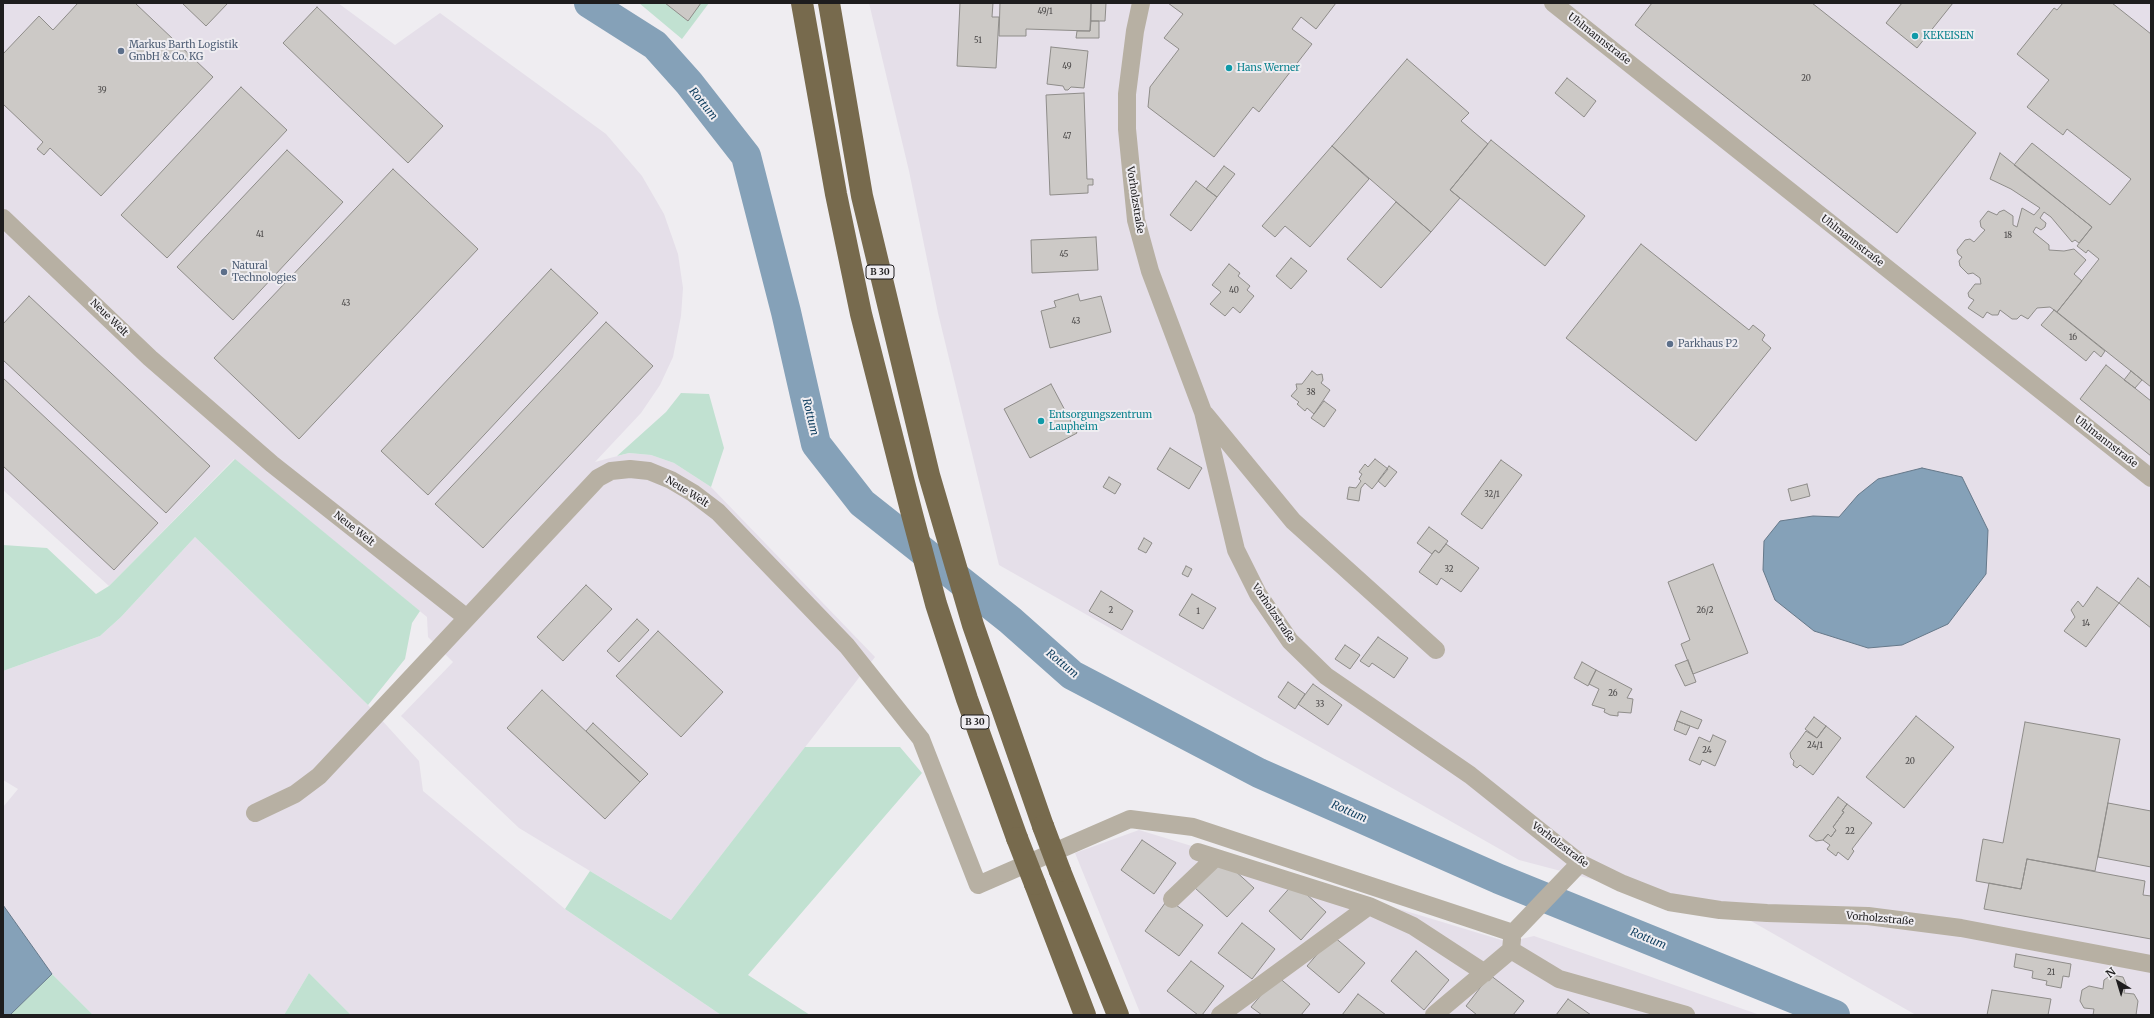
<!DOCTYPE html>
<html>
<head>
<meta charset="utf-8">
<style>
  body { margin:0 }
  #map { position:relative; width:2154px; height:1018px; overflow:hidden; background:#efedf1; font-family:Merriweather,serif }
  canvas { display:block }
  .frame { position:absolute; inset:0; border:4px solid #1e1d1e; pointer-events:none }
  .north { position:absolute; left:2098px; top:962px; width:40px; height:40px; -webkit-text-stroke:3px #efedf1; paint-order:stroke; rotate:322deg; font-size:11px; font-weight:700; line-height:16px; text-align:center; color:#1e1d1e }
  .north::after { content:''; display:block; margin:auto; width:14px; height:18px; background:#1e1d1e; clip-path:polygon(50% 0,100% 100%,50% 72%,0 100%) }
</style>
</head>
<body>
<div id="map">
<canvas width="2154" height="1018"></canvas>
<div class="frame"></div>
<div class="north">N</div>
</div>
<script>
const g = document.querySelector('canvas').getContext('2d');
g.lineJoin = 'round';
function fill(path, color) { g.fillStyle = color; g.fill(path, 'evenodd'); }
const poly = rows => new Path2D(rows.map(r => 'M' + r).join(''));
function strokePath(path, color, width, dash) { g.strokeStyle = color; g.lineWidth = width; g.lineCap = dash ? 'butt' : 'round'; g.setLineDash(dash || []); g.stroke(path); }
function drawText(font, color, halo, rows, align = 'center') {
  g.font = font + ' Merriweather,serif'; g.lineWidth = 4; g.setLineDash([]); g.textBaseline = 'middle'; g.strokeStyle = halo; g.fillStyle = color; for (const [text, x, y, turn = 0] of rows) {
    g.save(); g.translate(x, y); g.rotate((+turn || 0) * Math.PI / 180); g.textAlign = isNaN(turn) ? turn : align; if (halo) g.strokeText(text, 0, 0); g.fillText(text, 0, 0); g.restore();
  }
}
fill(poly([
  [3,3,338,3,395,45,440,13,606,134,642,176,664,214,678,254,683,288,681,316,673,357,660,385,641,413,595,462,629,453,651,455,674,463,711,487,875,657,671,920,519,828,401,716,453,662,428,637,427,617,234,459,109,586,3,490],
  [869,3,2151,3,2151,1015,1916,1015,1751,921,1519,860,999,565,938,313,909,171],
  [195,537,368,705,419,761,423,791,565,909,721,1015,351,1015,309,973,284,1015,93,1015,52,974,3,905,3,807,18,789,3,780,3,671,100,636,121,617],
  [1139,830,1508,942,1534,936,1760,1015,1141,1015,1075,853]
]), '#e5dfe9');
fill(poly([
  [639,3,709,3,682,39],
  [681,393,709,394,724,448,711,487,674,463,651,455,629,453,617,456,666,412],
  [235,459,420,611,412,623,405,659,368,705,195,537,121,617,100,636,3,671,3,545,47,548,96,594,109,586],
  [805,747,900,747,922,773,748,975,810,1015,721,1015,565,909,590,871,671,920],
  [309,973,351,1015,284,1015],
  [52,974,93,1015,10,1015]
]), '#c1e1d1');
const water = poly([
  [1922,468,1962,477,1988,530,1986,574,1948,624,1902,645,1868,648,1814,631,1775,600,1763,570,1764,541,1780,521,1813,516,1839,517,1858,495,1878,479,1922,468],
  [3,905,52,974,10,1015,3,1015,3,905]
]);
fill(water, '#85a1b8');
strokePath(water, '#66798a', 1);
strokePath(poly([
  [589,3,655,45,689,83,746,156,786,312,816,444,862,503,1010,620,1072,675,1259,773,1499,879,1835,1015]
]), '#85a1b8', 30);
const building = poly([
  [78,3,135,3,213,77,101,196,50,148,44,155,37,149,43,142,3,104,3,54,39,16,53,30,78,3],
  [182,3,228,3,206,26,182,3],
  [665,3,701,3,688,21,665,3],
  [960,3,993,3,992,17,999,17,996,68,957,66,960,3],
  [1000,3,1091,3,1090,31,1026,29,1026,36,999,36,1000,3],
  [1091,3,1106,3,1105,21,1091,21,1091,3],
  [1168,3,1336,3,1316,29,1301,17,1292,29,1312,44,1259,112,1253,107,1214,157,1148,107,1150,87,1179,49,1164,38,1183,14,1168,3],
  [1652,3,1812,3,1976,133,1897,233,1635,25,1652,3],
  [1902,3,1953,3,1917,48,1886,23,1902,3],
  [2063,3,2112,3,2151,34,2151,387,2057,312,2099,259,2088,250,2086,253,2077,246,2092,227,2014,165,2032,143,2110,205,2131,179,2067,129,2063,135,2027,107,2049,80,2017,54,2054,8,2057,10,2063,3],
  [317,7,443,126,408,163,283,43,317,7],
  [1091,21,1099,21,1099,38,1076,38,1077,31,1090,31,1091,21],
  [1051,47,1088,51,1084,88,1071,87,1068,90,1065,90,1063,86,1047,84,1051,47],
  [1407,59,1469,113,1461,121,1488,144,1450,190,1460,198,1431,232,1332,146,1407,59],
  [1567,78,1596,101,1584,117,1555,93,1567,78],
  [241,87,287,130,167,258,121,215,241,87],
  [1084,93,1087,179,1093,179,1093,185,1088,185,1088,193,1050,195,1046,95,1084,93],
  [1491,140,1585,216,1545,266,1450,190,1491,140],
  [1332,146,1369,179,1310,247,1285,226,1275,237,1262,226,1332,146],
  [287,150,343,202,233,320,177,267,287,150],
  [2000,153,2092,227,2079,243,2075,240,2072,242,2051,217,2044,212,2040,218,2046,223,2045,227,2041,230,2036,227,2033,232,2049,245,2049,250,2064,251,2074,249,2086,260,2074,274,2082,281,2057,312,2050,307,2037,308,2028,319,2021,315,2017,319,2012,319,2000,310,1998,315,1992,315,1987,312,1983,318,1968,308,1974,300,1969,297,1968,293,1975,284,1981,284,1980,278,1973,273,1968,274,1960,266,1959,261,1962,257,1958,254,1957,250,1965,240,1970,239,1974,242,1985,230,1981,227,1980,221,1988,211,1997,215,1999,212,2004,210,2013,216,2013,225,2017,227,2022,208,2034,215,2040,208,2011,189,1990,179,2000,153],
  [1224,166,1235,174,1217,197,1206,189,1224,166],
  [393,169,478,249,299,439,214,358,393,169],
  [1196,181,1217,197,1191,231,1170,215,1196,181],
  [1396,202,1431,232,1381,288,1347,259,1396,202],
  [1096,237,1098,270,1032,273,1031,240,1096,237],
  [1641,244,1749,330,1753,325,1763,333,1765,335,1762,340,1771,348,1696,441,1566,338,1641,244],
  [1291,258,1307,271,1291,289,1276,276,1291,258],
  [1229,264,1240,273,1238,276,1250,286,1247,290,1254,296,1240,313,1233,307,1225,316,1210,304,1221,292,1212,285,1229,264],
  [551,269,598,313,428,495,381,451,551,269],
  [1078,294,1080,301,1101,296,1111,332,1050,348,1041,311,1056,307,1054,301,1078,294],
  [29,296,210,466,166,513,3,360,3,324,29,296],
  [2054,310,2105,351,2101,357,2094,351,2086,361,2041,325,2054,310],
  [606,322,653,366,483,548,435,504,606,322],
  [2106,365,2151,401,2151,456,2080,399,2106,365],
  [1312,371,1317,375,1322,374,1323,380,1321,383,1330,390,1314,414,1307,408,1305,411,1297,404,1299,402,1291,396,1297,389,1296,384,1302,384,1312,371],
  [2131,371,2142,380,2135,388,2124,380,2131,371],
  [3,378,158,523,114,570,3,466,3,378],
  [1051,384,1077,433,1030,458,1004,409,1051,384],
  [1324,401,1336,410,1324,427,1311,418,1324,401],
  [1170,448,1202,468,1189,489,1157,469,1170,448],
  [1375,459,1388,469,1372,489,1365,483,1361,488,1359,501,1347,499,1349,487,1356,488,1361,481,1359,479,1362,474,1359,472,1365,464,1368,467,1375,459],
  [1501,460,1522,475,1482,529,1461,514,1501,460],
  [1389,466,1397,472,1385,487,1378,481,1389,466],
  [1109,477,1121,484,1115,494,1103,487,1109,477],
  [1807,484,1810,496,1791,501,1788,489,1807,484],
  [1429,527,1448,541,1439,553,1435,550,1432,554,1417,543,1429,527],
  [1144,538,1152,543,1146,553,1138,549,1144,538],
  [1446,544,1479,568,1461,592,1441,578,1437,585,1419,572,1435,550,1439,553,1446,544],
  [1713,564,1748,653,1693,674,1681,644,1690,640,1668,582,1713,564],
  [1186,566,1192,569,1188,577,1182,574,1186,566],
  [2138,578,2151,588,2151,628,2119,603,2138,578],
  [586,585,612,609,563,661,537,637,586,585],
  [2097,587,2119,603,2086,647,2064,631,2075,617,2071,610,2078,601,2083,607,2097,587],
  [1101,591,1133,611,1122,630,1089,611,1101,591],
  [1192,594,1216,608,1203,629,1179,615,1192,594],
  [637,619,649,630,619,662,607,651,637,619],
  [658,631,723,692,681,737,616,676,658,631],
  [1378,637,1408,658,1394,678,1372,663,1369,667,1360,661,1378,637],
  [1345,645,1360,655,1350,669,1335,659,1345,645],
  [1688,660,1696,682,1685,686,1675,665,1688,660],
  [1582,662,1596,670,1588,686,1574,678,1582,662],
  [1596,670,1632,689,1627,698,1633,699,1631,713,1618,712,1618,716,1610,715,1604,712,1605,709,1592,705,1599,689,1589,684,1596,670],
  [1288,682,1305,694,1295,709,1278,697,1288,682],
  [1313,684,1342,705,1328,725,1298,704,1313,684],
  [542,690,640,782,605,819,507,728,542,690],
  [1681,711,1702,720,1698,729,1677,721,1681,711],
  [1916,716,1954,747,1904,808,1866,777,1916,716],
  [1814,717,1826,726,1817,738,1805,729,1814,717],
  [1677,721,1690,726,1686,735,1674,730,1677,721],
  [2025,722,2120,739,2095,871,2027,859,2021,889,1976,881,1983,839,2003,843,2025,722],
  [593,723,648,774,640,782,586,731,593,723],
  [1826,726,1841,738,1813,775,1800,765,1797,768,1793,765,1794,761,1791,758,1790,753,1806,731,1817,738,1826,726],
  [1713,735,1726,741,1715,766,1702,760,1700,765,1689,760,1699,737,1710,742,1713,735],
  [1838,797,1847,804,1842,811,1844,812,1833,827,1836,830,1831,837,1828,834,1823,840,1816,841,1809,836,1838,797],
  [2108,803,2151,811,2151,867,2098,857,2108,803],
  [1847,804,1872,823,1852,849,1854,851,1848,860,1838,852,1836,856,1827,849,1830,845,1823,840,1828,834,1831,837,1836,830,1833,827,1844,812,1842,811,1847,804],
  [1142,840,1176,863,1154,894,1121,870,1142,840],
  [1222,859,1254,888,1227,917,1195,888,1222,859],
  [2027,859,2145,881,2143,895,2151,896,2151,939,1984,909,1989,883,2021,889,2027,859],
  [1294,883,1326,912,1301,940,1269,911,1294,883],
  [1168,899,1203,925,1179,956,1145,931,1168,899],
  [1242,923,1275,949,1252,979,1218,953,1242,923],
  [1333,936,1365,963,1339,993,1307,966,1333,936],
  [1416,951,1449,980,1424,1010,1391,981,1416,951],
  [2016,954,2071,964,2069,977,2063,976,2061,988,2046,985,2047,981,2032,978,2033,971,2014,967,2016,954],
  [1191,961,1224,986,1202,1015,1198,1015,1167,991,1191,961],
  [1490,975,1524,1001,1513,1015,1477,1015,1466,1006,1490,975],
  [2111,975,2123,977,2126,984,2124,993,2134,994,2138,1001,2136,1015,2093,1015,2094,1009,2084,1008,2080,1001,2082,990,2089,986,2103,989,2104,980,2111,975],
  [1277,976,1310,1004,1301,1015,1262,1015,1251,1007,1277,976],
  [1992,990,2051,999,2048,1015,1987,1015,1992,990],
  [1358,994,1386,1015,1342,1015,1358,994],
  [1568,999,1591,1015,1556,1015,1568,999]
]);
fill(building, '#ccc9c6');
strokePath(building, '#8f8d8a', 1);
strokePath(poly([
  [1141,3,1135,31,1127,94,1127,129,1136,220,1150,271,1203,412,1236,550,1258,594,1290,641,1326,676,1470,775,1580,863,1621,883,1669,902,1720,910,1767,913,1868,916,1961,928,2151,964],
  [1553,3,2151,478],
  [3,218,150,358,272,464,467,618,598,478,611,471,630,469,649,471,671,480,693,493,718,512,847,646,921,739,978,885,1130,819,1193,827,1513,933,1580,863],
  [1205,414,1293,521,1436,650],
  [255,813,295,794,319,776,467,618],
  [1198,852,1369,906,1413,926,1485,973],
  [1172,899,1215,858],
  [1511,950,1559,979,1686,1015],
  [1220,1015,1369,906],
  [1434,1015,1511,950,1512,939]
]), '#b7b0a3', 18);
strokePath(poly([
  [802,3,836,194,861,314,912,514,936,604,967,699,1017,838],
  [829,3,862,196,929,475,973,625,1043,826],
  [1060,871,1118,1015],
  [1035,884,1085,1015]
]), '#776a4d', 22);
strokePath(poly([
  [1043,826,1060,871],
  [1017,838,1035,884]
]), '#776a4d', 22);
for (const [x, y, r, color] of [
  [1915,36,4,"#0f9aa8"],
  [121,51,4,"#5c6f8a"],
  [1229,68,4,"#0f9aa8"],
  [224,272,4,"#5c6f8a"],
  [1670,344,4,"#5c6f8a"],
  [1041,421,4,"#0f9aa8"]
]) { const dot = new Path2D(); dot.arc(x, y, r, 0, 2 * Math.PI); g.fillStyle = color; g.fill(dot); strokePath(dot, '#efedf1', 1.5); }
drawText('8px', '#4a4848', null, [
  ["49/1",1045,12],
  ["51",978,41],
  ["49",1067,67],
  ["20",1806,79],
  ["39",102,91],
  ["47",1067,137],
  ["41",260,235],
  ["18",2008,236],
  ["45",1064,255],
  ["40",1234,291],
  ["43",346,304],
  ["43",1076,322],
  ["16",2073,338],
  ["38",1311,393],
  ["32/1",1492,495],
  ["32",1449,570],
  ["2",1111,611],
  ["26/2",1705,611],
  ["1",1198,612],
  ["14",2086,624],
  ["26",1613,694],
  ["33",1320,705],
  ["24/1",1815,746],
  ["24",1707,751],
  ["20",1910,762],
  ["22",1850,832],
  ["21",2051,973]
]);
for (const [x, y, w] of [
  [880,272,28],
  [975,722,28]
]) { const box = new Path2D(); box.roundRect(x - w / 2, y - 7, w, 14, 3); g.fillStyle = '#efedf1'; g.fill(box); strokePath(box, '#1e1d1e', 1); }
drawText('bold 9px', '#1e1d1e', null, [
  ["B 30",880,272],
  ["B 30",975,722]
]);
drawText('10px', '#0d838f', '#efedf1', [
  ["KEKEISEN",1923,36],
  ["Hans Werner",1237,68],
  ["Entsorgungszentrum",1049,415],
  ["Laupheim",1049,427]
], 'left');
drawText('10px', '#1e1d1e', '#efedf1', [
  ["Uhlmannstraße",1599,39,38],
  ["Vorholzstraße",1135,200,81],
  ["Uhlmannstraße",1852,241,38],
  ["Neue Welt",109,318,44],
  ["Uhlmannstraße",2106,442,38],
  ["Neue Welt",687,492,32],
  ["Neue Welt",354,529,38],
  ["Vorholzstraße",1273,613,56],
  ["Vorholzstraße",1560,845,37],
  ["Vorholzstraße",1880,919,5]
]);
drawText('10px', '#4e5e75', '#efedf1', [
  ["Markus Barth Logistik",129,45],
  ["GmbH & Co. KG",129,57],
  ["Natural",232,266],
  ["Technologies",232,278],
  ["Parkhaus P2",1678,344]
], 'left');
drawText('italic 11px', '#0d3d5e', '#efedf1', [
  ["Rottum",703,104,51],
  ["Rottum",810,417,76],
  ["Rottum",1062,664,39],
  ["Rottum",1349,812,24],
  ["Rottum",1648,939,22]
]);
</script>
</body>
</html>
